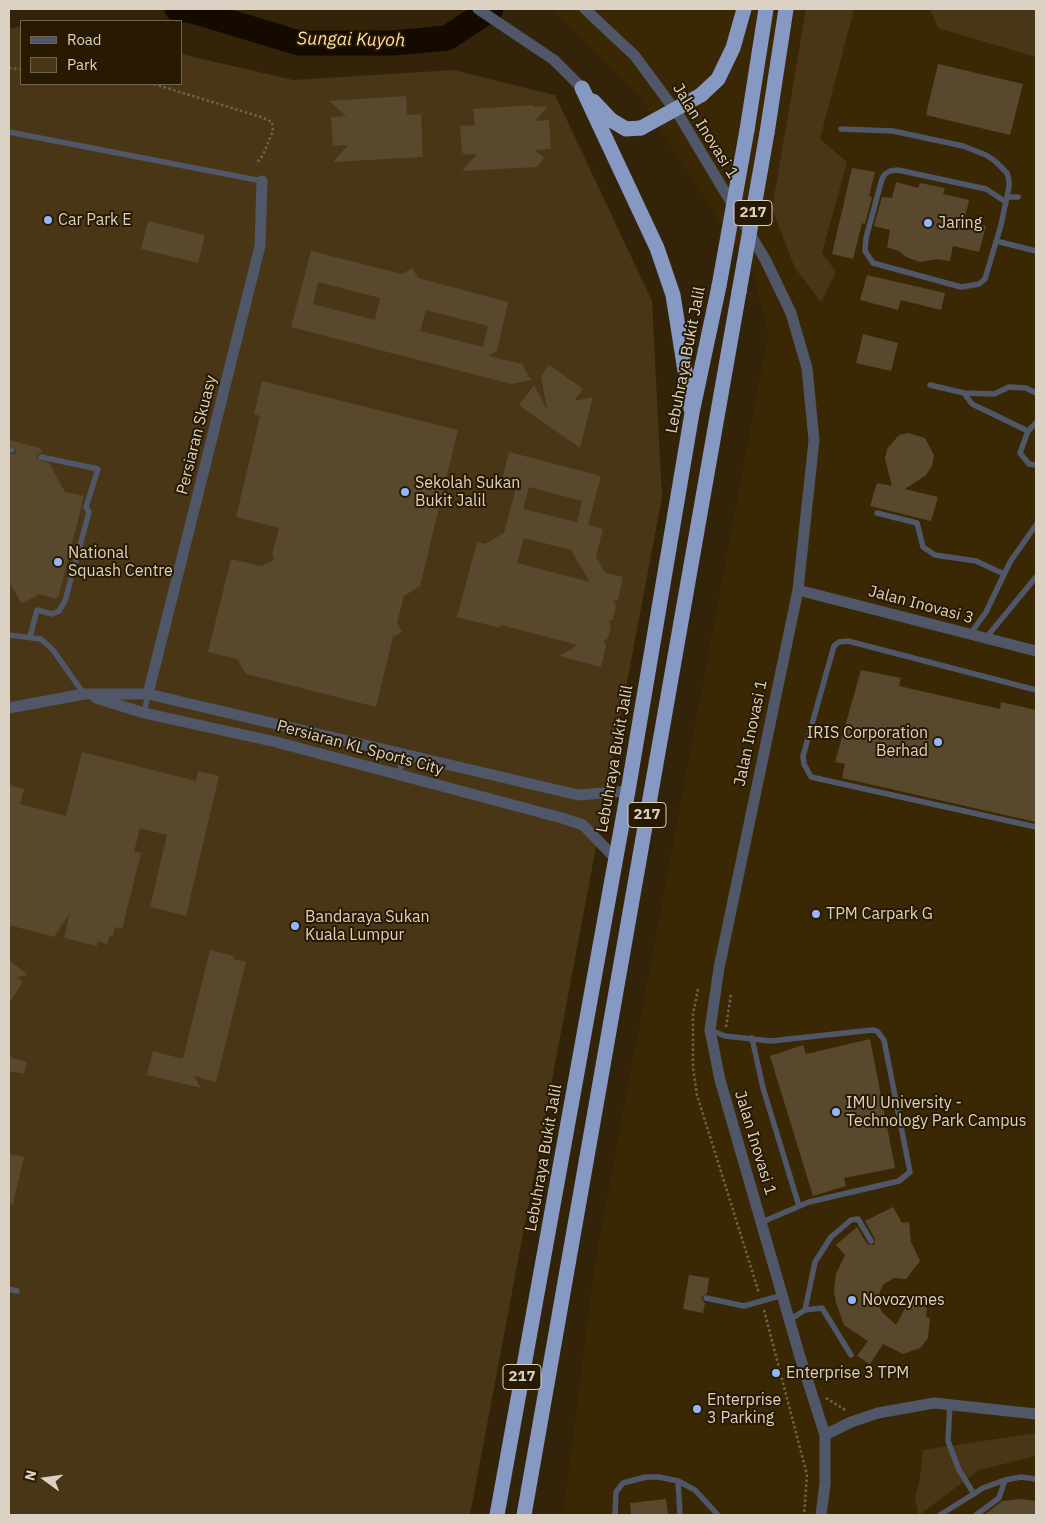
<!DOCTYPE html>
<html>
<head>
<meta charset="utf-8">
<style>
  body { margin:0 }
  #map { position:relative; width:1045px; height:1524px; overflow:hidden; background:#322309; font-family:"IBM Plex Sans",sans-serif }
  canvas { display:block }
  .frame { position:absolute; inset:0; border:10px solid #dbd2c3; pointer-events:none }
  .legend { position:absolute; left:20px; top:20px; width:162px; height:65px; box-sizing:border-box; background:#281a01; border:1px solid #70644f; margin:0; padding:6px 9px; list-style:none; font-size:15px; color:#dbd2c3 }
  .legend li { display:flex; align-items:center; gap:10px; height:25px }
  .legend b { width:25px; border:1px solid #70644f }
  .north { position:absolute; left:20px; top:1454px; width:50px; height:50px; -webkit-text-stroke:4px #281a01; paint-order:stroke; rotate:284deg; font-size:14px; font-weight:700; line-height:20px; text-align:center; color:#dbd2c3 }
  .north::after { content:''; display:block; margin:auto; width:18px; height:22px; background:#dbd2c3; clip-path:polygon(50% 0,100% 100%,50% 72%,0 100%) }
</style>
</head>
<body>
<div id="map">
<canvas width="1045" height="1524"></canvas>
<div class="frame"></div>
<ul class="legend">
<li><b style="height:6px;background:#4f5768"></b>Road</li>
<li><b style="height:14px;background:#493616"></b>Park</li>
</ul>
<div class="north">N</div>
</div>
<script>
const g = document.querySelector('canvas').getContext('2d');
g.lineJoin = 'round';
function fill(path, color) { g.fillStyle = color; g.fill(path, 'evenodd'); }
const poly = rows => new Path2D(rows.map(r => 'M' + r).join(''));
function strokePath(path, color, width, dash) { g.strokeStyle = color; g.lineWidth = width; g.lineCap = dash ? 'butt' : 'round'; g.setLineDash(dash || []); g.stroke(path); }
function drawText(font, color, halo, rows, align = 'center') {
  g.font = font + ' "IBM Plex Sans",sans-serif'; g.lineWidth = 4; g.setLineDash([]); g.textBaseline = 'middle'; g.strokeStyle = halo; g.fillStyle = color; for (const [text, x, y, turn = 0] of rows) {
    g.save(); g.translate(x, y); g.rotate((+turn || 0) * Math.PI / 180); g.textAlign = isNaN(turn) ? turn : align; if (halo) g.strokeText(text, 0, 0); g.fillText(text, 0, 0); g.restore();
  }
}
fill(poly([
  [552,9,1036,9,1036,1515,563,1515,594,1268,768,334,753,275,640,97]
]), '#3a2805');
fill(poly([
  [806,9,854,9,820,139,847,162,822,253,836,272,821,302,795,268,772,209],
  [930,9,1036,9,1036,57,938,28],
  [21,27,21,84,181,84,181,54,293,80,454,70,555,95,652,301,662,497,470,1515,9,1515,9,28],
  [1036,1433,1036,1456,979,1470,919,1515,915,1499,920,1478,923,1450]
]), '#493616');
strokePath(poly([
  [177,9,193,11,299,43,392,43,447,38,491,9]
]), '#150a00', 25);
fill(poly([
  [938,64,1023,84,1010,135,926,115],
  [406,96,407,115,421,114,423,157,333,162,348,145,333,146,331,117,346,116,329,101],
  [534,105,533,107,548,106,535,121,549,120,551,149,535,150,544,158,537,167,462,171,477,154,463,155,465,153,462,153,460,126,475,125,473,109],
  [852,168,875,172,869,196,872,197,865,224,862,223,853,259,832,254],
  [896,182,918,188,920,183,945,188,943,194,969,200,964,221,986,226,979,252,953,246,950,261,937,259,920,262,906,257,899,251,887,247,890,230,874,226,882,197,892,198],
  [148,221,205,235,198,263,141,249],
  [311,251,402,274,412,268,418,278,508,302,497,351,488,356,522,364,531,380,511,384,291,327],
  [318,282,380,298,375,320,313,304],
  [426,310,488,326,483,347,420,331],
  [867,275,945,293,941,310,901,300,898,310,860,300],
  [863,334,898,343,891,371,856,363],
  [549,365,583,389,574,401,593,397,580,448,519,405,534,385,547,410,541,376],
  [262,381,458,430,420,586,404,596,397,623,402,632,393,637,376,707,246,674,237,659,208,652,231,559,261,566,271,562,274,558,272,555,279,528,236,517,260,416,254,414],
  [908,433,925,438,934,455,932,466,926,475,905,489,938,497,931,521,870,506,877,483,892,486,885,459,887,449,899,435],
  [9,440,40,448,42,452,37,454,37,459,49,463,65,492,84,496,59,595,56,599,39,594,22,604,9,582,9,454,15,454,17,450,9,444],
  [509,452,601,476,588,525,603,529,596,556,605,573,623,577,618,600,613,601,616,606,613,619,609,621,611,626,608,638,604,641,606,646,601,667,559,656,578,645,501,625,500,628,457,617,477,542,485,544,504,533,517,484,502,480],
  [529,487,582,501,577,522,523,509],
  [524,538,571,550,590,582,517,563],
  [861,670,901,678,899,686,1000,709,1001,702,1036,710,1036,822,842,778,845,764,835,762],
  [82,752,196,781,198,771,219,776,186,916,150,907,167,835,140,828,134,852,141,853,122,929,115,927,113,936,110,935,107,944,98,941,97,946,64,938,70,913,54,937,9,925,9,785,24,789,20,804,66,816],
  [210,950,234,956,233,959,246,962,216,1082,194,1076,201,1088,147,1075,153,1051,183,1059],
  [9,960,28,975,17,977,23,982,9,1003],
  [870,1039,895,1168,844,1178,846,1186,813,1196,770,1056,803,1045,806,1054],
  [9,1057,27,1062,24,1074,9,1071],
  [9,1154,24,1157,13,1204,9,1203],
  [893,1207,902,1223,909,1222,911,1242,920,1261,906,1279,894,1278,884,1284,880,1291,878,1304,882,1312,896,1325,908,1303,915,1300,924,1303,927,1309,926,1316,930,1319,928,1338,920,1348,903,1354,883,1344,870,1364,857,1356,868,1341,844,1325,836,1303,834,1291,836,1274,845,1255,836,1245,857,1227,867,1244,874,1245,875,1239,865,1221],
  [689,1275,709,1278,707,1293,701,1298,705,1303,703,1313,683,1309],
  [666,1499,668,1515,631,1515,630,1503],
  [1020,1499,1036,1501,1036,1515,984,1515,1002,1501]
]), '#58482e');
strokePath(poly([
  [9,68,21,69],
  [154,84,261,117,272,122,273,131,263,155,256,164],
  [698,989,693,1014,693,1068,697,1095,759,1293],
  [726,1027,731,994],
  [764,1310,807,1475,804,1515],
  [826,1398,847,1411]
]), '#6f624c', 2.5, [2.5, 2.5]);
strokePath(poly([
  [841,129,893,131,963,146,986,155,995,161,1007,173,1009,180,1009,187,1001,225,985,279,979,284,961,287,873,263,865,251,866,238,882,179,885,174,890,171,898,170,986,189,1006,202],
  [9,132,262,181],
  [1007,197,1018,197],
  [996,241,1036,251],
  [930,385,964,393,972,404,1028,431,1020,453,1029,464,1036,465],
  [964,393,994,394,1009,387,1026,388,1036,393],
  [1028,431,1036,423],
  [9,449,12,450],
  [877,513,917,523,923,547,935,555,976,561,1004,574],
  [971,633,986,612,1010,562,1036,525],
  [9,635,41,639,53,650,84,694],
  [30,637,37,610,52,614,59,611,65,601,89,512,86,507,98,469,41,457],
  [985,639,1036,577],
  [1036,690,848,641,839,642,834,646,803,756,804,764,811,777,1036,827],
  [144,713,148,694],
  [399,775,404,754],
  [710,1030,725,1036,771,1041,872,1030,877,1031,884,1040,910,1172,899,1181,809,1202,762,1222],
  [752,1038,763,1088,799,1206],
  [9,1289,17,1291],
  [706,1298,744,1306,783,1295],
  [805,1310,815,1262,831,1237,851,1220,858,1219,871,1241],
  [791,1319,805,1310,822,1308,851,1355],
  [950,1404,948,1441,959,1470,974,1494],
  [678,1481,680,1515],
  [615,1515,616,1492,623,1483,646,1477,659,1477,678,1481,695,1490,718,1515],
  [940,1515,983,1488,1005,1480,1021,1477,1036,1479],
  [976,1515,999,1498,1005,1480]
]), '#4f5768', 5.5);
strokePath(poly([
  [478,9,554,60,582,88],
  [585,9,635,56,680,117,765,259,791,313,807,368,814,440,798,590,719,968,710,1030,720,1080,800,1357,825,1435,825,1484,821,1515],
  [798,590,1036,651],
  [148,694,260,246,262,181],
  [96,698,144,713,276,742,562,818,583,825,615,858],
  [9,708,84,694,148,694,578,795,628,791],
  [825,1435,851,1422,878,1413,934,1403,1036,1414]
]), '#4f5768', 11);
strokePath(poly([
  [582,88,657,248,673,295,691,409],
  [701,95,718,79,733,48,744,9],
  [593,101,611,120,626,129,641,128],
  [747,130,766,9],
  [767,133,786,9],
  [497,1515,628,791,692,413,719,286],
  [524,1515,739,292]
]), '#8599c2', 15);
strokePath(poly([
  [641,128,701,95],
  [719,286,747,130],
  [739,292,767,133]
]), '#8599c2', 15);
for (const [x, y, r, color] of [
  [48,220,5,"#95b6fd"],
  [928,223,5,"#95b6fd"],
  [405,492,5,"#95b6fd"],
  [58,562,5,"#95b6fd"],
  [938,742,5,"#95b6fd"],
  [816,914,5,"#95b6fd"],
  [295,926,5,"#95b6fd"],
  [836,1112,5,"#95b6fd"],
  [852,1300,5,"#95b6fd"],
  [776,1373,5,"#95b6fd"],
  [697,1409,5,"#95b6fd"]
]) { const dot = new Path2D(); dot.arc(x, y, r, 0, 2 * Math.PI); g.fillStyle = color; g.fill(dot); strokePath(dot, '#281a01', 2); }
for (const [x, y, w] of [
  [753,213,38],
  [647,815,38],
  [522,1377,38]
]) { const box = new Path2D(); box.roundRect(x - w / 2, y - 12.5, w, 25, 4); g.fillStyle = '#281a01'; g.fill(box); strokePath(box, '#dbd2c3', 1); }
drawText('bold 15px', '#dbd2c3', null, [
  ["217",753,213],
  ["217",647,815],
  ["217",522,1377]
]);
drawText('16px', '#dbd2c3', '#281a01', [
  ["Jalan Inovasi 1",705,131,58],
  ["Lebuhraya Bukit Jalil",686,360,-79],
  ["Persiaran Skuasy",197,435,-76],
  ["Jalan Inovasi 3",921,605,15],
  ["Jalan Inovasi 1",751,733,-78],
  ["Persiaran KL Sports City",360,748,15],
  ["Lebuhraya Bukit Jalil",615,759,-80],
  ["Jalan Inovasi 1",755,1143,73],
  ["Lebuhraya Bukit Jalil",544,1158,-80]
]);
drawText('16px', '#dbd2c3', '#281a01', [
  ["Car Park E",58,220],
  ["Jaring",938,223],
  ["Sekolah Sukan",415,483],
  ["Bukit Jalil",415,501],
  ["National",68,553],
  ["Squash Centre",68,571],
  ["IRIS Corporation",928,733,"right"],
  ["Berhad",928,751,"right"],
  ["TPM Carpark G",826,914],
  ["Bandaraya Sukan",305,917],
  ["Kuala Lumpur",305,935],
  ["IMU University -",846,1103],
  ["Technology Park Campus",846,1121],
  ["Novozymes",862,1300],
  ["Enterprise 3 TPM",786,1373],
  ["Enterprise",707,1400],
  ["3 Parking",707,1418]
], 'left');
drawText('italic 18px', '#ffdeaa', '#281a01', [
  ["Sungai Kuyoh",351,40,1]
]);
</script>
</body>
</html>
